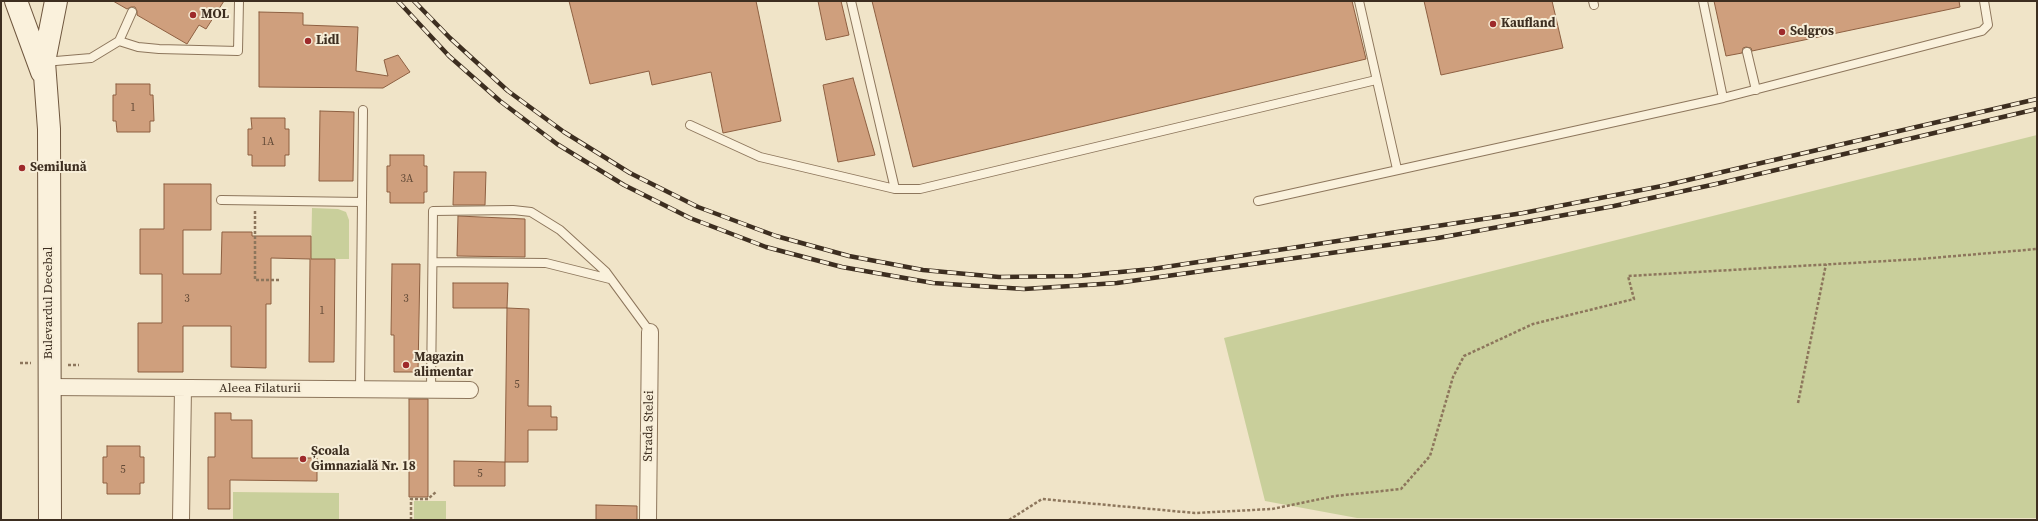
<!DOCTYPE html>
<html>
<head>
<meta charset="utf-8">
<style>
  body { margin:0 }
  #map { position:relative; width:2038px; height:521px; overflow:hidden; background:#f0e4c8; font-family:"Source Serif 4",serif }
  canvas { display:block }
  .frame { position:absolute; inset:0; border:2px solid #3d2e20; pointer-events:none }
</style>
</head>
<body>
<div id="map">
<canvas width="2038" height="521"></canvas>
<div class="frame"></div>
</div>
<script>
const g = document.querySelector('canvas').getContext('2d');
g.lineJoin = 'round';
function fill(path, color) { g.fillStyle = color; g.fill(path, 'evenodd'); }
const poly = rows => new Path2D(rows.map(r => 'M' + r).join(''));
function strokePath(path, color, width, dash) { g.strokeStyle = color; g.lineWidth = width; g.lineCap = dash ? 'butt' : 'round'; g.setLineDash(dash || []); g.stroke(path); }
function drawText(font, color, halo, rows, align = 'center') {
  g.font = font + ' "Source Serif 4",serif'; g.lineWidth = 4; g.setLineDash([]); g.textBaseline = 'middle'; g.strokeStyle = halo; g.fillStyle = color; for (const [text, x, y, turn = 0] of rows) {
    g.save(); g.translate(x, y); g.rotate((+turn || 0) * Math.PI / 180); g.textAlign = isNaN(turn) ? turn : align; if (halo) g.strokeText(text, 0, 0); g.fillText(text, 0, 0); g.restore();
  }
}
fill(poly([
  [2037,135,2037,518,1357,518,1265,501,1224,338],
  [312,208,338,209,346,212,349,220,349,259,311,259],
  [233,492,339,493,339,520,233,520],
  [414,501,446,501,446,520,414,520]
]), '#c9cf9b');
const building = poly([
  [113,1,224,1,206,29,199,25,187,44,137,15,137,11,135,7,131,7,127,9,113,1],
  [569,1,756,1,781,121,723,133,711,72,652,85,649,71,590,84,569,1],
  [818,1,841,1,849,35,826,40,818,1],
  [872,1,1352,1,1366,59,913,167,872,1],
  [1424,1,1552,1,1563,48,1441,75,1424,1],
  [1714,1,1959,1,1960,7,1752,51,1751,48,1746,47,1743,48,1742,53,1726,56,1714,1],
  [259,12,303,13,303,25,358,27,356,71,388,76,384,60,398,55,410,72,383,88,259,87,259,12],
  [853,78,875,155,838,162,823,85,853,78],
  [116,84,150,84,150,95,153,95,154,121,150,121,150,132,117,132,116,121,113,121,113,95,116,95,116,84],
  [320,111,354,112,353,181,319,181,320,111],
  [251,118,285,118,285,129,289,129,289,155,285,155,285,166,252,166,252,155,248,155,248,129,252,129,251,118],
  [390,155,424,155,424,166,427,166,427,192,424,192,424,203,390,203,390,192,387,192,387,166,390,166,390,155],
  [454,172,486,172,485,205,453,205,454,172],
  [164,184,211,184,211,230,183,230,183,274,221,274,222,232,252,232,252,236,311,236,311,259,335,259,334,362,309,362,310,259,271,258,271,304,266,304,266,368,231,367,231,326,183,326,183,372,138,372,138,323,162,323,162,274,140,274,140,229,164,229,164,184],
  [458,216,525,219,525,257,457,256,458,216],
  [392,264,420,264,418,372,394,372,394,335,391,335,392,264],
  [453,283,508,283,507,308,453,308,453,283],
  [507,308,529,309,528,406,551,406,551,417,557,417,557,430,528,430,528,462,505,462,507,308],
  [409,399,428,399,428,497,409,497,409,399],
  [215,413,231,413,231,420,252,420,252,458,317,458,317,481,230,480,230,509,208,509,208,457,215,457,215,413],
  [107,446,140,446,140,457,144,457,144,483,140,483,140,494,107,494,107,483,103,483,103,457,107,457,107,446],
  [454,461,505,462,505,486,454,486,454,461],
  [596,505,637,506,637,520,596,520,596,505]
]);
fill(building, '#cf9f7d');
strokePath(building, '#8d5f41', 1);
const lane = poly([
  [851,1,895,189,920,189,1376,80],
  [1359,1,1397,169],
  [1593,1,1594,5],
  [1703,1,1723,98,1982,31,1988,25,1984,1],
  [119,41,138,47,159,49,238,51,239,1],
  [1747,52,1756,90],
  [44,62,91,58,119,41,132,12],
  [690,125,760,157,895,189],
  [221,200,362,202],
  [1258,201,1723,98],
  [433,262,546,263,610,279],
  [360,389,363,110],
  [431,390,433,211,513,210,531,212,560,230,606,272,650,332]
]);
const street = poly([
  [49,387,470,390],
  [181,520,183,388],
  [648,520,650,332]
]);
const secondary = poly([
  [16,1,42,72],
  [50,520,49,129,44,62,56,1]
]);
strokePath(lane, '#8d765c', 10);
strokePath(street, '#8d765c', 18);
strokePath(secondary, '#6f573f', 24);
strokePath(poly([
  [255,211,255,280,281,280],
  [20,363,31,363],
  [68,365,79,365],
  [1798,403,1826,264],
  [411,520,411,499,428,499,437,491],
  [1009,520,1042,499,1195,513,1272,509,1335,496,1401,489,1430,456,1453,377,1464,356,1533,324,1634,299,1628,276,1920,259,2037,249]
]), '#8d765c', 2.5, [3, 2]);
strokePath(lane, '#faf1dc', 8);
strokePath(street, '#faf1dc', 16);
strokePath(secondary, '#faf1dc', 22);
const rail = poly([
  [398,1,449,56,500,101,557,144,624,185,690,218,766,247,842,267,933,283,1024,289,1117,283,1438,238,1614,206,1716,184,2037,109],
  [414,1,450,38,508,91,564,132,630,173,698,207,776,236,849,256,923,270,999,277,1078,276,1152,269,1523,213,1662,186,2037,99]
]);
strokePath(rail, '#3d2e20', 4.5);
strokePath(rail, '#f7eed8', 3, [9]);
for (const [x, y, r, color] of [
  [193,15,4,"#9e2a2b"],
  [1493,24,4,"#9e2a2b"],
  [1782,32,4,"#9e2a2b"],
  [308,41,4,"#9e2a2b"],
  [22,168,4,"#9e2a2b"],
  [406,365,4,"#9e2a2b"],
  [303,459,4,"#9e2a2b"]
]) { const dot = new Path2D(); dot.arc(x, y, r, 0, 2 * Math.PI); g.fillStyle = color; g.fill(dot); strokePath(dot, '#f7eed8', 1.5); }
drawText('11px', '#624a37', null, [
  ["1",133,108],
  ["1A",268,142],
  ["3A",407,179],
  ["3",187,299],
  ["3",406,299],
  ["1",322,311],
  ["5",517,385],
  ["5",123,470],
  ["5",480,474]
]);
drawText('bold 13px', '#3d2e20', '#f7eed8', [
  ["MOL",201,15],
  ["Kaufland",1501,24],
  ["Selgros",1790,32],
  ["Lidl",316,41],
  ["Semilună",30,168],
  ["Magazin",414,358],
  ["alimentar",414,373],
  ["Școala",311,452],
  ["Gimnazială Nr. 18",311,467]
], 'left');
drawText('13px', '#3d2e20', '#f7eed8', [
  ["Bulevardul Decebal",49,303,-90],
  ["Aleea Filaturii",260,389],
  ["Strada Stelei",649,426,-89]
]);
</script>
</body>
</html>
